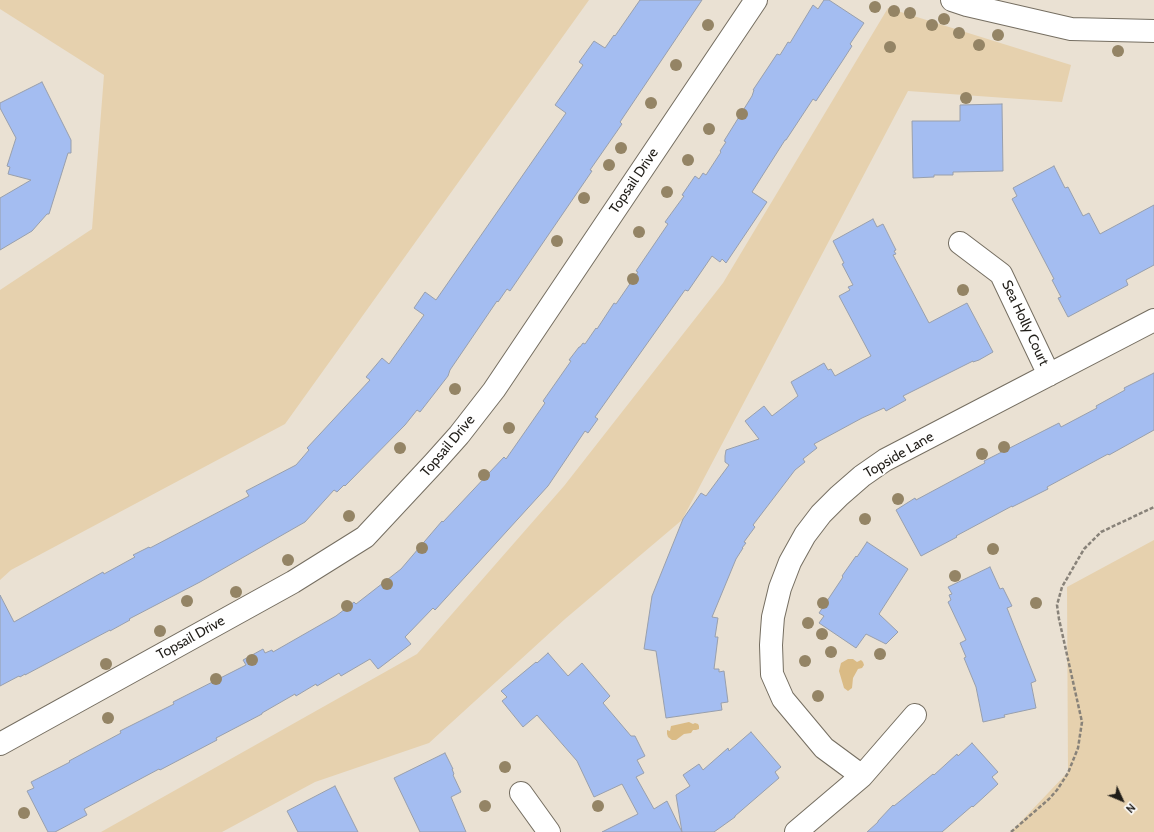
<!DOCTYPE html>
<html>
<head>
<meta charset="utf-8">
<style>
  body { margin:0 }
  #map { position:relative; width:1154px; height:832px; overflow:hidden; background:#eae1d3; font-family:Cabin,sans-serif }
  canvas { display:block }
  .north { position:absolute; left:1102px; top:780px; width:40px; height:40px; -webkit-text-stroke:3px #fff; paint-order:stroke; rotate:134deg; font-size:11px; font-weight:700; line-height:16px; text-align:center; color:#201d18 }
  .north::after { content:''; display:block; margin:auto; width:14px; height:18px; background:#201d18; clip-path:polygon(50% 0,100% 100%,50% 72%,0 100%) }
</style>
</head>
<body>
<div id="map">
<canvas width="1154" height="832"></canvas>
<div class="north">N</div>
</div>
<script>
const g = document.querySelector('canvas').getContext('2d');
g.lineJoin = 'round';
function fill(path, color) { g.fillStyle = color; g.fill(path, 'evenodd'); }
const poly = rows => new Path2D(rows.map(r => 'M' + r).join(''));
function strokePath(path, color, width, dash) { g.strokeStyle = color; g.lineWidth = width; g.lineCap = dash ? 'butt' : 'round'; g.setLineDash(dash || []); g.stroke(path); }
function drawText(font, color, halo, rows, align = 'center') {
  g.font = font + ' Cabin,sans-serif'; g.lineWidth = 4; g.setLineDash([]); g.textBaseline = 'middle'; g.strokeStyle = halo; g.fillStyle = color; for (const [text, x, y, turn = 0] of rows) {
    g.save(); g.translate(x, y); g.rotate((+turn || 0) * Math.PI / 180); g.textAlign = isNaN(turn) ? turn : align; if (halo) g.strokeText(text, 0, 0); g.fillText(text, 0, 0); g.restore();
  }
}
fill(poly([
  [0,0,589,0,285,424,11,570,0,580,0,290,92,229,104,75,0,9],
  [888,8,1071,65,1062,102,908,91,682,520,565,619,429,743,315,782,222,832,101,832,417,654,564,486,723,283],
  [1154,540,1154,832,1011,832,1068,772,1067,587]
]), '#e6d1ae');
fill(poly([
  [848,659,853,659,857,662,861,660,863,662,864,665,862,668,858,669,853,678,852,688,848,691,844,688,839,671,841,663],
  [689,722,693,724,695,723,698,724,699,726,699,729,696,730,693,730,691,733,684,734,676,740,672,740,668,737,667,734,667,730,670,731,671,726]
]), '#dabb85');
const building = poly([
  [640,0,702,0,620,122,622,124,590,170,592,171,510,291,507,289,498,302,497,301,450,370,448,376,420,412,417,410,405,425,345,486,344,485,337,492,334,490,305,522,200,582,129,619,130,620,110,631,110,630,25,675,25,674,20,677,19,676,0,686,0,595,14,622,103,572,104,574,135,557,133,555,149,547,150,548,249,496,246,491,296,465,309,450,307,448,370,380,366,377,382,358,389,364,424,315,414,308,425,292,436,300,566,113,555,105,583,65,579,62,594,41,605,48,614,35,615,36,640,0],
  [824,0,829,0,864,23,850,44,852,46,843,60,816,101,813,99,786,140,785,140,752,192,767,202,726,263,722,259,720,262,712,256,688,291,685,290,595,417,598,419,588,433,585,431,548,486,435,610,433,608,405,637,411,644,378,669,370,659,341,676,339,673,317,686,316,684,296,696,295,694,262,713,262,714,216,738,217,740,160,770,159,769,84,809,87,815,55,832,48,832,27,791,34,788,31,782,70,762,69,761,121,733,120,731,174,704,173,702,246,665,243,660,263,649,265,653,272,650,273,652,336,616,354,602,356,604,401,569,442,521,443,522,504,457,506,459,545,403,543,401,571,361,569,360,579,347,580,347,583,343,585,344,596,328,597,329,614,303,616,304,638,272,636,271,668,224,665,222,684,196,682,195,695,176,699,179,703,173,706,175,721,152,720,151,726,142,724,141,752,96,754,90,753,90,777,54,780,55,788,42,790,43,813,5,818,9,824,0],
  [42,82,71,140,71,153,68,153,49,214,47,214,32,231,0,250,0,198,31,180,8,174,10,167,7,166,16,138,0,108,0,103,42,82],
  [1002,104,1003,171,953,172,953,175,934,175,934,177,913,178,912,121,960,121,960,105,1002,104],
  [1054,166,1065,188,1068,187,1083,216,1089,213,1100,234,1154,205,1154,265,1126,280,1128,285,1068,317,1058,298,1061,297,1052,280,1054,279,1012,199,1017,196,1013,188,1054,166],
  [873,219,877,227,883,224,896,250,894,251,896,254,893,255,929,323,967,303,993,352,979,360,973,362,973,361,903,396,906,400,886,411,884,408,862,418,814,444,817,448,803,459,805,462,795,470,753,525,755,527,744,542,746,543,742,548,743,548,736,559,712,617,718,618,715,637,718,637,714,669,719,669,719,672,724,671,728,702,721,703,722,710,666,718,656,651,644,649,652,596,683,519,701,493,706,496,729,465,725,462,725,456,726,450,759,439,745,421,764,406,772,416,798,396,791,382,824,363,828,370,831,369,835,376,871,356,839,296,850,290,848,287,853,285,842,264,844,263,833,241,873,219],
  [1154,373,1154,430,1109,455,1108,454,1047,487,1048,489,1012,507,1012,506,956,536,957,537,921,556,896,510,915,498,916,500,985,463,984,461,1059,423,1061,427,1097,408,1096,406,1125,390,1124,388,1154,373],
  [867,542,908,569,879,614,898,632,886,644,866,634,856,648,819,623,824,616,819,613,843,577,842,576,856,556,857,557,867,542],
  [990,567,1000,589,1003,588,1012,606,1007,608,1036,681,1031,683,1036,708,1004,715,1005,717,983,722,976,687,964,658,966,657,960,643,966,640,948,602,951,600,949,595,952,594,948,587,990,567],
  [548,653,568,676,582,663,610,696,603,703,631,736,635,736,645,756,637,760,644,773,636,777,654,809,667,801,682,832,602,832,638,814,622,784,594,797,577,761,537,715,523,727,502,701,507,697,501,691,536,662,537,663,548,653],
  [751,732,781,767,775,772,779,778,735,816,735,817,714,832,682,832,676,795,690,786,683,775,699,764,703,770,728,748,729,751,751,732],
  [972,743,998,772,992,777,998,784,973,807,972,806,942,832,867,832,878,822,878,821,893,805,894,806,933,774,934,775,957,754,958,756,972,743],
  [445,753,453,769,452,769,454,774,453,775,461,792,451,797,466,832,420,832,394,778,445,753],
  [335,786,358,832,298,832,287,811,335,786]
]);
fill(building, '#a4bdf1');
strokePath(building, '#989fac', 1);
const minor = poly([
  [960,243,1001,274,1049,375],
  [0,744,293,582,365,537,434,463,459,435,494,390,756,0],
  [862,776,824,748,783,699,772,674,771,645,772,630,773,617,780,588,790,562,805,535,821,514,839,496,862,476,885,460,1154,320],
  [521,793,549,832],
  [796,832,862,776,915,715]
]);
const tertiary = poly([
  [952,0,967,5,1071,29,1154,31]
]);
strokePath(minor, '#756e61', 24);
strokePath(tertiary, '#756e61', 24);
strokePath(poly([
  [1011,832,1049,799,1057,790,1068,773,1078,748,1082,722,1059,619,1057,605,1062,587,1084,549,1101,532,1154,507]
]), '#888279', 2.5, [4, 2]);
strokePath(minor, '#fff', 22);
strokePath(tertiary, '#fff', 22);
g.fillStyle = '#948465';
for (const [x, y] of [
  [875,7],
  [894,11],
  [910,13],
  [944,19],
  [708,25],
  [932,25],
  [959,33],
  [998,35],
  [979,45],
  [890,47],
  [1118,51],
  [676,65],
  [966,98],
  [651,103],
  [742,114],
  [709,129],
  [621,148],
  [688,160],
  [609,165],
  [667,192],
  [584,198],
  [639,232],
  [557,241],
  [633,279],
  [963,290],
  [455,389],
  [509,428],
  [1004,447],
  [400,448],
  [982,454],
  [484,475],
  [898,499],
  [349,516],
  [865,519],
  [422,548],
  [993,549],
  [288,560],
  [955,576],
  [387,584],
  [236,592],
  [187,601],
  [823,603],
  [1036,603],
  [347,606],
  [808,623],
  [160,631],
  [822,634],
  [831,652],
  [880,654],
  [252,660],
  [805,661],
  [106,664],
  [216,679],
  [818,696],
  [108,718],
  [505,767],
  [485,806],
  [598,806],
  [24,813]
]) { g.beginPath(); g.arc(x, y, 6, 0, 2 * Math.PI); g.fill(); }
drawText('14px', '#201d18', '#fff', [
  ["Topsail Drive",634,181,-56],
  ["Sea Holly Court",1025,323,65],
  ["Topsail Drive",448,446,-50],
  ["Topside Lane",899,455,-30],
  ["Topsail Drive",191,638,-29]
]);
</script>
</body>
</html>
